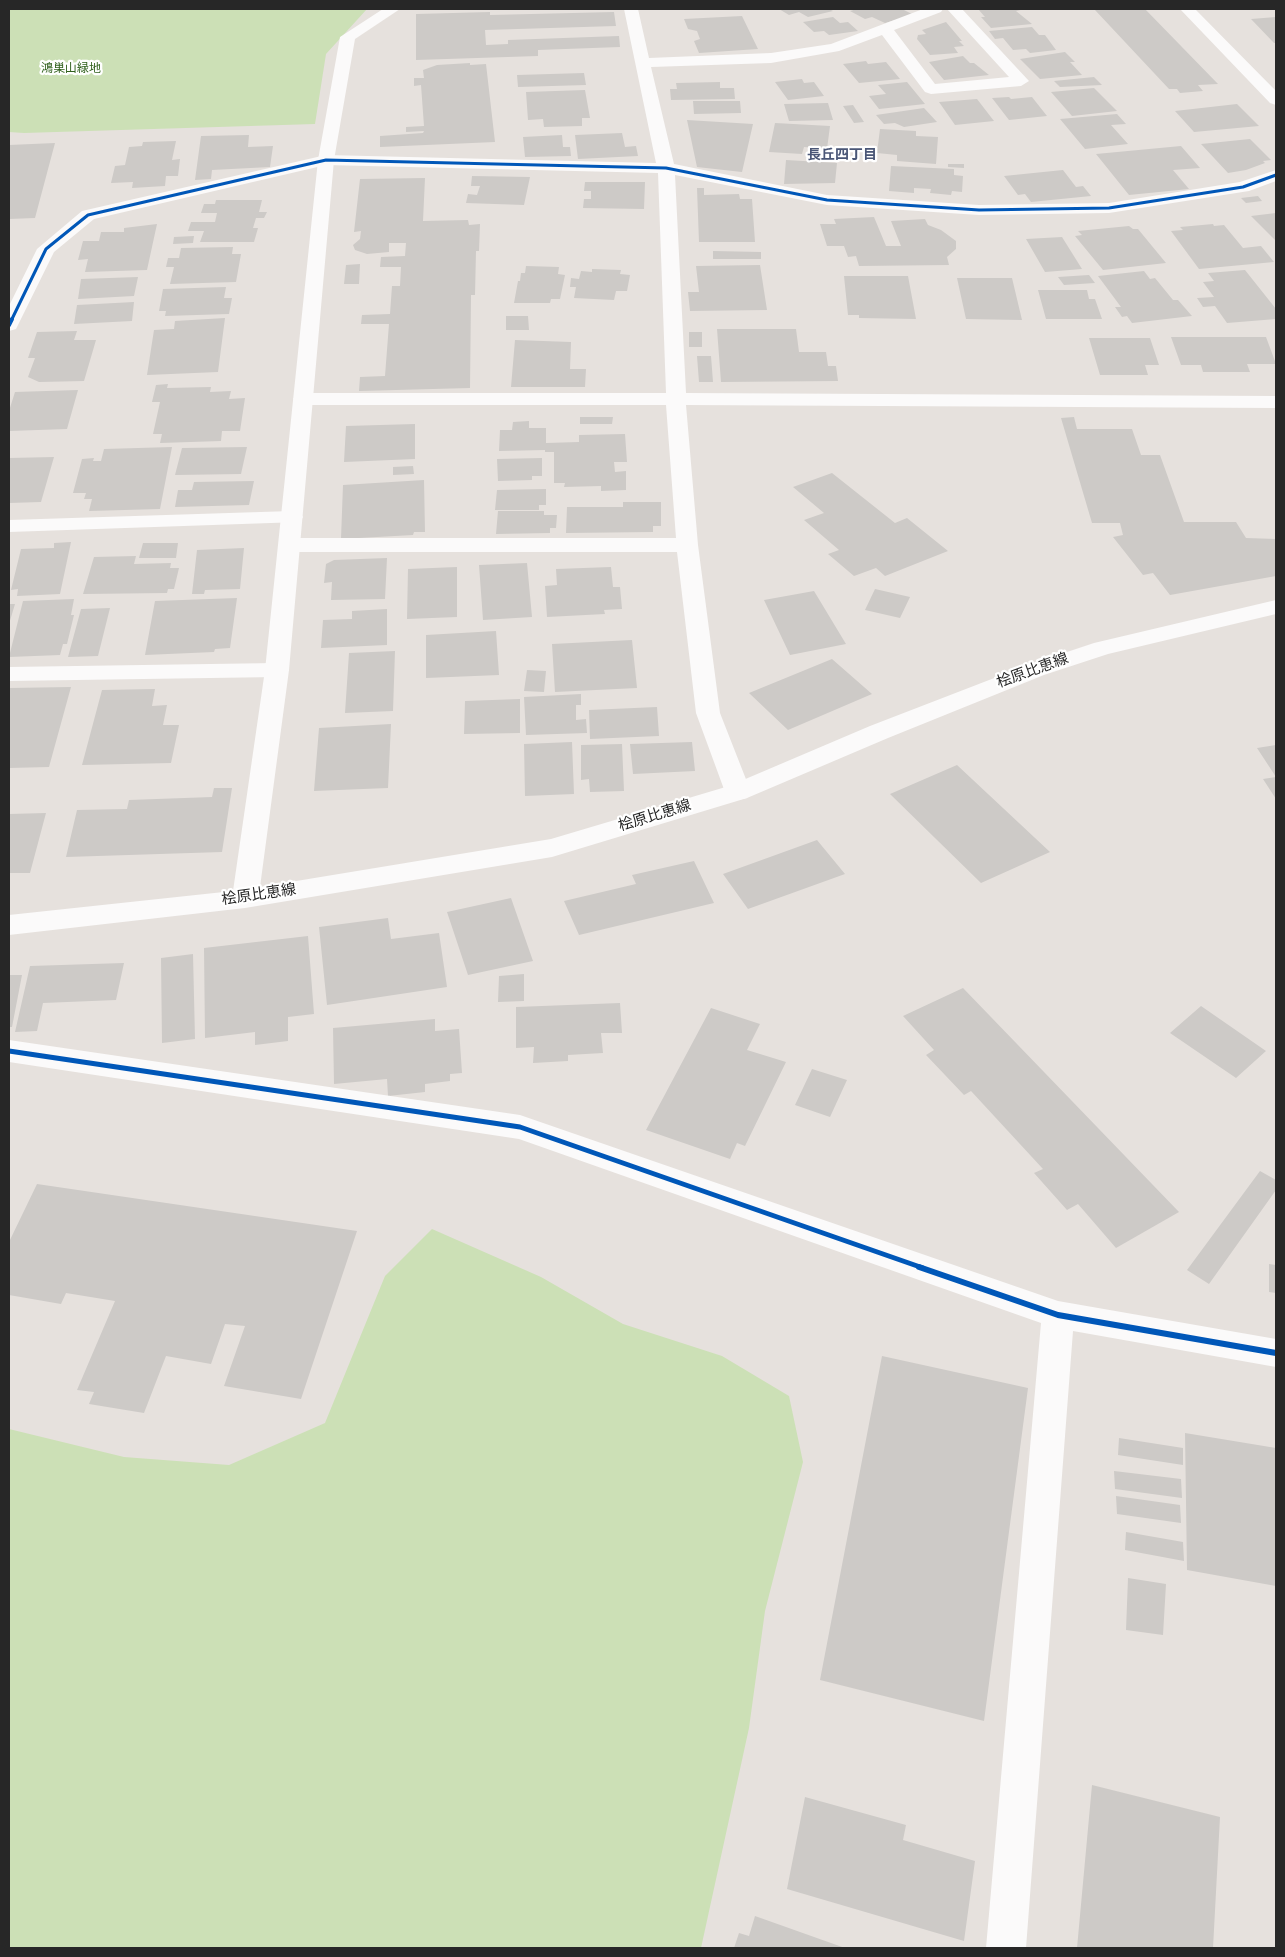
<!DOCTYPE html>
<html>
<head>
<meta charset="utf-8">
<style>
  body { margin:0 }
  #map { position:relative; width:1285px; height:1957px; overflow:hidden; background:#e6e1dd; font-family:Overpass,sans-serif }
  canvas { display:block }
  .frame { position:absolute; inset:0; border:10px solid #272727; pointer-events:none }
</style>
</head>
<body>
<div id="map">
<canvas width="1285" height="1957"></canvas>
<div class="frame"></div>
</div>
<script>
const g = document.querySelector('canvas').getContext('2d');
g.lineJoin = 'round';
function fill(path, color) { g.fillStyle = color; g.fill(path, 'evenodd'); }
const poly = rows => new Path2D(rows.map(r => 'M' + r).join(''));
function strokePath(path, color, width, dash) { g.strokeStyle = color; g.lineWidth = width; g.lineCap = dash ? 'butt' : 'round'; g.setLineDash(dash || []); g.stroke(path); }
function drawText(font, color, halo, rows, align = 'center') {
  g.font = font + ' Overpass,"Noto Sans JP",sans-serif'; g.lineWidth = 4.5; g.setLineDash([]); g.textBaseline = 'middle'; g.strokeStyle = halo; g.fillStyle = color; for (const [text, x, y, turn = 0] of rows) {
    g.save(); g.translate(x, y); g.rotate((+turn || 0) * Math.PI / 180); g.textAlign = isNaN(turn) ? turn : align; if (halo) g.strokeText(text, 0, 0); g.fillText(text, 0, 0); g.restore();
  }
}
fill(poly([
  [9,9,367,9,326,54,315,124,24,133,9,132],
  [432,1229,541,1277,623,1324,722,1356,789,1396,803,1462,765,1611,749,1728,701,1948,9,1948,9,1429,124,1457,229,1465,325,1423,385,1276]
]), '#cce0b6');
fill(poly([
  [779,9,829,9,833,11,808,17,799,12,789,15],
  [857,9,902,9,914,15,885,23,872,17,865,19,850,11],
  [978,9,1025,9,1016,11,1032,24,991,28,981,17,985,17],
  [1145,9,1218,84,1198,85,1203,91,1180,93,1177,89,1169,89,1095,10],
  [490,12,490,15,614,12,616,26,485,30,486,45,508,44,508,40,619,36,620,47,538,50,538,56,416,60,416,14],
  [742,16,758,49,699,53,694,41,700,39,697,31,688,29,684,19],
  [833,17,840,23,848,22,858,31,829,35,824,31,814,32,803,22],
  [1276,17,1276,43,1274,43,1251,19],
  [946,22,962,41,959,41,964,46,954,47,958,53,930,55,917,39,918,35,926,34,922,30],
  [1032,27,1039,35,1045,35,1056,50,1030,53,1026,49,1013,50,1003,38,995,39,989,31],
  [1065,52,1075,62,1070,62,1082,75,1040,79,1020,59],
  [963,56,970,63,974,63,989,75,944,80,929,62],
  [866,61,868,64,886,62,900,79,859,83,843,64],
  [470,63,470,65,486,64,495,142,380,147,380,136,423,133,424,131,406,132,406,127,424,126,421,85,414,86,414,78,424,78,423,70,437,65],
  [584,73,586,85,518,87,517,75],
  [1094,77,1102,85,1060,87,1054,81],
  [802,79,804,83,814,82,824,96,788,100,775,82],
  [720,82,720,88,734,88,735,99,671,100,670,89,677,89,676,83],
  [907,82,925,104,879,109,869,96,886,94,878,85],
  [1094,88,1117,111,1072,116,1051,92],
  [585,90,590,118,582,118,582,126,544,127,543,119,528,120,526,92],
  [1009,97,1011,99,1032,97,1047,116,1009,120,992,98],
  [977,99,994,121,955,125,939,102],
  [693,101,740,101,741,113,694,114],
  [828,103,833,120,789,121,784,104],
  [1237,104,1259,126,1194,132,1175,111],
  [853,105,864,122,854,123,843,106],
  [924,108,937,122,904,127,895,123,884,124,876,115],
  [1117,114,1126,124,1111,125,1128,144,1085,149,1060,119],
  [687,120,753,124,742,172,697,167],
  [775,123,830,126,827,149,804,147,802,154,769,152],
  [880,129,916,131,916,136,938,137,936,164,897,161,897,155,877,153],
  [622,133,625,147,636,146,638,156,578,159,575,135],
  [249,135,248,147,273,146,270,167,212,170,211,179,195,180,201,136],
  [562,135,563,147,570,147,571,156,525,157,523,137],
  [1250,139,1271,160,1263,161,1265,163,1246,170,1228,173,1201,144],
  [176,141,172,160,180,159,178,176,166,176,165,186,132,188,133,182,111,183,115,166,125,165,129,147,142,146,143,142],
  [55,143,35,218,9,219,9,145],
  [1181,146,1200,168,1173,170,1189,189,1129,195,1096,154],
  [786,160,837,163,835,183,784,184],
  [948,164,964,164,964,168,948,167],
  [891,166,954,169,954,175,963,176,962,192,952,191,951,195,930,193,931,189,914,188,914,193,889,191],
  [1063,170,1076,187,1083,186,1091,196,1031,202,1025,194,1018,195,1004,176],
  [472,176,530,177,524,205,466,203,468,194,477,195,480,186,471,186],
  [425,178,423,221,468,220,469,225,480,224,479,251,476,251,475,295,471,295,470,388,359,391,360,377,385,376,389,324,361,324,362,315,390,314,392,286,400,286,401,267,380,267,381,257,405,256,406,243,389,243,389,252,367,254,355,250,353,245,360,239,361,231,354,232,360,179],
  [585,182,645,182,644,209,583,208,584,199,591,199,591,191,584,191],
  [697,188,704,188,704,195,739,194,740,199,752,199,755,242,699,242],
  [1258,196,1262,201,1246,203,1241,198],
  [216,200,262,200,259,212,267,212,264,218,256,218,253,228,258,228,254,242,200,242,204,231,188,231,191,222,215,222,217,213,201,213,204,204,215,204],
  [1276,213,1276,241,1251,216],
  [874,217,886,246,901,246,891,221,925,219,928,225,941,230,956,241,956,249,947,257,949,265,859,266,856,256,848,257,844,246,827,246,820,224,836,224,834,219],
  [157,224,147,270,85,272,88,259,78,260,83,241,99,241,101,232,124,232,124,228],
  [1213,224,1214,226,1224,225,1243,248,1261,246,1274,262,1199,269,1171,231,1183,230,1180,227],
  [1129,226,1133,229,1138,229,1166,263,1103,270,1075,236,1082,235,1078,231],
  [194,236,193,243,173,244,174,237],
  [1062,237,1082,269,1045,272,1026,239],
  [233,247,232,254,241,254,236,282,170,284,174,267,166,267,168,258,179,258,181,248],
  [713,251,761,252,761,259,713,259],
  [360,264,359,284,344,284,346,265],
  [760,265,767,310,690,311,688,292,699,292,696,266],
  [526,266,559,267,558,274,565,275,560,299,551,299,550,303,514,303,518,281,520,281,521,273,525,273],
  [592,269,621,270,620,274,630,275,627,291,616,291,614,300,574,298,576,287,570,287,571,278,579,279,581,271,592,272],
  [1245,270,1276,309,1276,319,1227,323,1215,306,1203,307,1197,298,1214,297,1203,282,1214,281,1208,273],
  [1144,271,1150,279,1155,278,1173,300,1178,300,1192,316,1132,323,1127,316,1122,317,1115,307,1121,307,1098,276],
  [1089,275,1095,283,1064,285,1058,277],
  [844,276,908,276,916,319,859,318,859,315,848,315],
  [138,277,134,296,78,299,81,279],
  [957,278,1012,278,1022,320,966,319],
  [226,287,224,298,232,298,229,314,165,316,166,311,159,311,163,289],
  [1038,290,1087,290,1089,299,1095,299,1102,319,1046,319],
  [134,302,132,321,74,324,77,305],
  [506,316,528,316,529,330,506,330],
  [225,318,218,372,147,375,154,330,174,329,175,321],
  [717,329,796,329,799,352,826,352,828,366,836,366,838,381,721,382],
  [77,331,74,340,96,340,84,381,39,382,28,377,35,358,28,358,37,332],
  [689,332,702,332,702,347,689,347],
  [1171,337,1266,337,1276,364,1247,364,1250,372,1203,372,1201,365,1181,365],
  [1089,338,1150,338,1159,365,1145,365,1148,375,1100,375],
  [515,340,571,342,570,369,586,369,585,387,511,387],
  [697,356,711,356,713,382,699,382],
  [168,384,167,388,211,387,210,392,231,391,229,399,245,398,240,431,222,431,221,441,160,443,162,434,153,434,160,402,152,402,156,385],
  [78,390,67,429,9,431,9,411,15,392],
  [580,417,613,417,612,424,580,424],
  [1074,417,1077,429,1132,429,1141,455,1160,455,1184,522,1236,522,1246,538,1276,539,1276,576,1170,595,1153,573,1143,575,1113,537,1123,535,1120,523,1092,523,1061,418],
  [529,421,529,428,546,428,546,443,579,442,579,435,625,434,627,462,614,462,615,472,626,471,626,490,601,491,601,486,564,487,565,483,554,483,554,452,545,452,545,450,499,451,500,430,512,430,513,422],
  [415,424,415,459,344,462,346,426],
  [172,447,160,509,89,511,92,499,84,499,86,493,73,493,82,459,94,458,93,461,101,461,104,449],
  [247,447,241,474,175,475,182,448],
  [54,457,41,502,9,503,9,458],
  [542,458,542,476,532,476,532,480,498,481,497,459],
  [413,466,414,474,393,475,393,467],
  [832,473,895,523,907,518,948,551,885,576,876,568,854,576,828,554,839,550,804,520,824,513,793,487],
  [424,480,425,532,414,532,413,535,341,539,343,485],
  [254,481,249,505,175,507,178,490,192,490,194,482],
  [546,489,546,505,539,505,539,510,495,510,497,490],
  [623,502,661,502,661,526,653,526,653,532,566,533,567,507,623,507],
  [498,511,544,511,544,515,557,515,556,528,550,528,550,533,496,534],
  [71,542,60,594,17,596,18,589,11,590,21,549,54,548,54,543],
  [143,543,178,543,176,558,139,558],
  [244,548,240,589,205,590,204,594,192,594,197,550],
  [136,556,134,564,171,563,170,568,179,568,174,589,168,589,167,593,83,594,94,557],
  [387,558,385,599,331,600,332,582,324,583,326,564,334,560],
  [527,563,532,617,483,620,479,565],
  [457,567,457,617,407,619,408,569],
  [611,567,613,587,620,587,622,609,604,610,605,614,547,617,545,586,557,585,556,569],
  [875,589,910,597,900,618,865,610],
  [814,591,846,644,790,655,764,600],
  [237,598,230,648,215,649,214,652,145,655,155,601],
  [74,599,71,615,74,615,67,644,63,644,60,655,9,657,23,601],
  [9,604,15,604,9,624],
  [110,608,98,656,68,657,81,609],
  [387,609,387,645,321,648,323,620,352,619,352,611],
  [496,631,499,675,426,678,426,635],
  [632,640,637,688,555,692,552,644],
  [395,651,393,711,345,713,349,653],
  [832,659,872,694,788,730,749,693],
  [527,670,546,671,544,692,524,691],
  [71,687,49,767,9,768,9,688],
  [155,689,152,706,167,705,163,725,179,725,171,763,82,765,102,690],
  [581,694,581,705,576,705,576,720,586,719,587,733,526,735,524,697],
  [520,699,520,733,464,734,465,701],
  [657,707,659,736,590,739,589,710],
  [391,724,388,788,314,791,319,728],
  [572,742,574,794,525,796,524,744],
  [692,742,695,771,633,774,630,744],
  [622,744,624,791,590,792,589,779,581,780,581,745],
  [1276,745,1276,799,1263,779,1276,777,1257,748],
  [957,765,1050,852,981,883,890,794],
  [214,788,232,788,222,852,66,857,77,810,127,809,129,800,212,797],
  [46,813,30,873,9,873,9,814],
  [817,840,845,874,748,909,723,874],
  [694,861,714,903,579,935,564,901,636,884,632,875],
  [511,898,533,961,468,975,447,912],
  [388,918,391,939,439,933,447,987,327,1005,319,927],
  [308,936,314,1014,288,1017,288,1041,255,1045,255,1032,205,1038,204,948],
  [193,954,195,1039,162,1043,161,958],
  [124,963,116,1000,43,1003,37,1031,15,1032,30,966],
  [524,974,524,1001,498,1002,499,976],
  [9,975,22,975,12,1027,9,1027],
  [963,988,1179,1212,1116,1248,1078,1204,1067,1210,1034,1173,1043,1169,971,1091,964,1095,926,1055,934,1050,903,1016],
  [620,1003,622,1033,601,1033,603,1053,568,1055,568,1061,533,1063,534,1047,516,1048,516,1007],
  [1201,1006,1266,1051,1236,1078,1170,1033],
  [711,1008,760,1024,747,1050,786,1062,745,1146,737,1143,730,1159,646,1130],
  [435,1019,435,1031,459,1029,462,1073,450,1074,450,1081,425,1084,425,1092,388,1096,387,1079,334,1084,333,1028],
  [812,1069,847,1080,830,1117,795,1105],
  [1260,1171,1276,1180,1276,1190,1209,1284,1187,1270],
  [37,1184,357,1231,301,1399,224,1386,245,1326,225,1324,211,1364,166,1356,144,1413,89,1404,94,1392,77,1390,115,1301,66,1293,61,1304,9,1295,9,1242],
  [1269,1264,1276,1265,1276,1293,1269,1292],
  [882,1356,1028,1388,984,1721,820,1680],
  [1185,1433,1276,1448,1276,1586,1187,1570],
  [1119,1438,1183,1448,1183,1465,1118,1455],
  [1114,1471,1181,1479,1182,1498,1115,1489],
  [1116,1496,1180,1505,1181,1523,1117,1514],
  [1126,1532,1183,1542,1184,1561,1125,1550],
  [1128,1578,1166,1584,1163,1635,1126,1630],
  [1092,1785,1220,1817,1213,1948,1077,1948],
  [805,1797,906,1825,903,1840,975,1861,964,1941,787,1889],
  [755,1916,845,1948,734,1948,739,1933,749,1936]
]), '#cdcac7');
fill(poly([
  [624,9,638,9,649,58,771,53,831,44,923,9,943,9,941,12,894,30,935,84,1009,77,947,9,962,9,1029,81,1021,86,931,94,925,92,882,35,839,51,771,63,651,67,674,164,827,195,979,205,1109,203,1240,182,1276,170,1276,181,1249,191,1109,213,979,215,827,205,675,175,686,393,1276,396,1276,408,686,405,698,545,720,713,751,792,747,798,738,800,729,798,725,792,696,713,677,552,290,552,282,550,279,545,282,540,290,538,676,538,666,405,303,405,296,403,293,399,296,395,303,393,666,393,658,173,326,165,94,219,54,252,18,325,16,329,9,331,9,306,37,249,82,211,326,155,656,163,624,9],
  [292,511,300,512,303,517,300,522,9,532,9,520,292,511],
  [277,663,285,665,289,670,285,675,277,677,9,681,9,667,277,663],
  [9,1040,520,1115,1058,1301,1276,1339,1276,1367,1073,1331,1026,1948,986,1948,1041,1323,519,1139,9,1062,9,1040]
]), '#fbfafa');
fill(poly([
  [383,9,400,9,355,39,334,160,289,670,260,887,551,839,729,786,870,726,1028,665,1094,643,1276,600,1276,614,1108,654,1044,675,888,738,747,798,552,857,245,908,9,935,9,915,233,891,265,670,318,160,340,37,383,9],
  [1180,9,1195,9,1276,91,1276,105,1270,103,1180,9]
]), '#fbfafa');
strokePath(poly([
  [11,321,46,249,88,215,326,160,666,168,827,200,979,210,1109,208,1243,187,1276,175]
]), '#0057b8', 3);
strokePath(poly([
  [9,325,12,319]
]), '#0057b8', 4);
strokePath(poly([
  [9,1051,520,1127,923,1268]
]), '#0057b8', 5);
strokePath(poly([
  [919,1267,1058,1315,1276,1353]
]), '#0057b8', 6);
drawText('12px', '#30601c', '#fff', [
  ["鴻巣山緑地",71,70]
]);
drawText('bold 14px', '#4a5676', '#fff', [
  ["長丘四丁目",842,156]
]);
drawText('15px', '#272727', '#fff', [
  ["桧原比恵線",1033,672,-20],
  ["桧原比恵線",655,817,-17],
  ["桧原比恵線",259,896,-8]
]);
</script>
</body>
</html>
